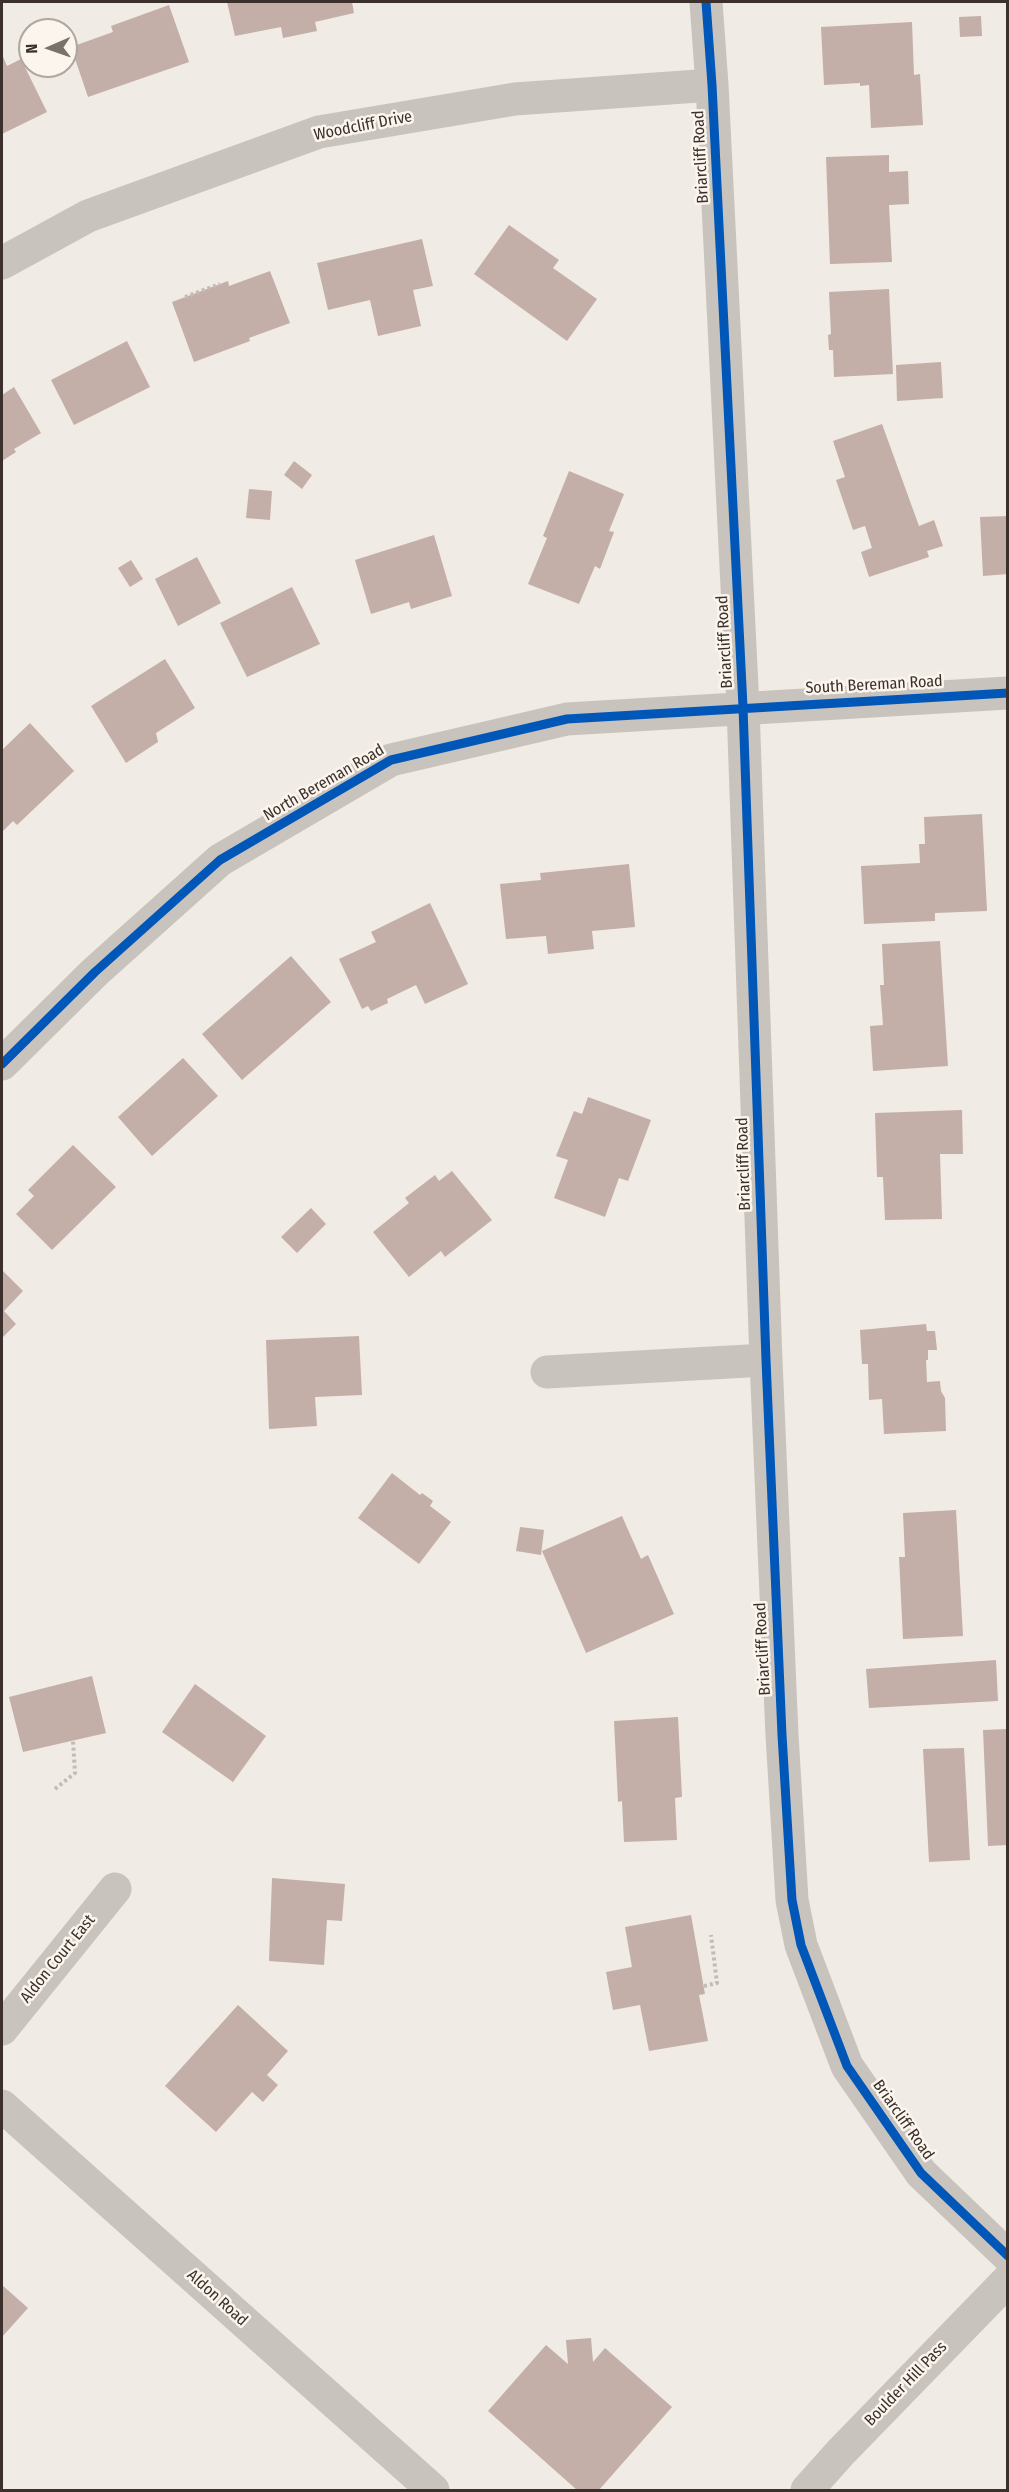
<!DOCTYPE html>
<html>
<head>
<meta charset="utf-8">
<style>
  body { margin:0 }
  #map { position:relative; width:1009px; height:2492px; overflow:hidden; background:#f0ebe5; font-family:"Fira Sans Condensed",sans-serif }
  canvas { display:block }
  .frame { position:absolute; inset:0; border:3px solid #3b302b; pointer-events:none }
  .north { position:absolute; left:18px; top:18px; width:60px; height:60px; box-sizing:border-box; background:#fbf5ee; border:2px solid #aea6a0; border-radius:50%; rotate:268deg; font-size:16px; font-weight:700; line-height:24px; text-align:center; color:#3b302b }
  .north::after { content:''; display:block; margin:auto; width:21px; height:27px; background:#7a716c; clip-path:polygon(50% 0,100% 100%,50% 72%,0 100%) }
</style>
</head>
<body>
<div id="map">
<canvas width="1009" height="2492"></canvas>
<div class="frame"></div>
<div class="north">N</div>
</div>
<script>
const g = document.querySelector('canvas').getContext('2d');
g.lineJoin = 'round';
function fill(path, color) { g.fillStyle = color; g.fill(path, 'evenodd'); }
const poly = rows => new Path2D(rows.map(r => 'M' + r).join(''));
function strokePath(path, color, width, dash) { g.strokeStyle = color; g.lineWidth = width; g.lineCap = dash ? 'butt' : 'round'; g.setLineDash(dash || []); g.stroke(path); }
function drawText(font, color, halo, rows, align = 'center') {
  g.font = font + ' "Fira Sans Condensed",sans-serif'; g.lineWidth = 5; g.setLineDash([]); g.textBaseline = 'middle'; g.strokeStyle = halo; g.fillStyle = color; for (const [text, x, y, turn = 0] of rows) {
    g.save(); g.translate(x, y); g.rotate((+turn || 0) * Math.PI / 180); g.textAlign = isNaN(turn) ? turn : align; if (halo) g.strokeText(text, 0, 0); g.fillText(text, 0, 0); g.restore();
  }
}
fill(poly([
  [227,2,352,2,354,13,315,22,317,31,283,38,281,27,235,36],
  [169,5,189,62,88,97,71,47,113,32,111,26],
  [981,16,982,36,960,37,959,17],
  [912,22,914,75,920,74,923,125,871,128,869,85,860,86,860,83,824,85,821,27],
  [2,54,7,66,21,59,47,112,2,134],
  [889,155,889,172,908,171,909,204,889,205,892,262,830,264,826,157],
  [509,225,559,260,553,268,597,299,567,341,474,274],
  [422,239,433,286,413,290,421,326,378,336,370,300,328,310,317,263],
  [270,271,290,323,249,338,250,341,194,362,172,302,228,281,229,286],
  [889,289,893,374,834,377,833,350,829,350,828,335,831,334,829,292],
  [127,341,150,387,74,425,51,380],
  [941,362,943,398,897,401,896,365],
  [14,387,41,433,14,449,16,452,2,461,2,395],
  [882,424,919,526,934,520,943,546,927,551,929,557,869,577,861,552,872,548,865,526,853,530,836,480,845,477,833,441],
  [294,461,312,475,302,489,284,475],
  [569,471,624,494,609,531,614,532,600,569,595,566,579,604,528,584,547,538,543,536],
  [249,489,272,491,270,520,246,518],
  [1008,516,1008,574,983,576,980,517],
  [434,535,452,596,411,609,409,602,371,614,355,560],
  [197,557,221,603,178,626,155,579],
  [131,560,143,579,130,587,118,568],
  [292,587,320,644,247,677,220,623],
  [165,659,195,708,156,733,158,742,126,763,91,706],
  [30,723,74,771,17,825,13,821,2,832,2,750],
  [982,814,987,911,935,913,935,921,864,924,861,866,920,863,919,844,925,844,924,817],
  [629,864,635,927,592,931,594,949,548,954,546,936,506,939,500,884,541,880,540,873],
  [430,903,468,984,425,1004,416,985,387,999,388,1003,371,1011,368,1006,362,1009,339,959,376,942,371,932],
  [940,941,948,1066,873,1071,870,1026,883,1025,880,985,884,985,882,944],
  [291,956,331,1002,242,1080,202,1034],
  [183,1058,218,1096,152,1156,118,1117],
  [588,1097,651,1120,628,1181,619,1178,605,1217,554,1198,568,1160,556,1156,574,1111,582,1114],
  [962,1110,963,1154,940,1154,942,1219,885,1220,883,1177,877,1177,875,1113],
  [73,1145,116,1187,52,1250,16,1214,34,1196,28,1190],
  [452,1171,492,1220,445,1257,441,1251,409,1277,373,1232,409,1203,405,1198,435,1175,439,1181],
  [311,1208,326,1224,297,1253,281,1237],
  [2,1270,23,1291,4,1311,16,1324,2,1338],
  [926,1324,927,1331,935,1331,937,1350,928,1350,928,1360,926,1360,927,1382,940,1381,941,1391,945,1398,946,1431,884,1434,882,1399,869,1400,868,1364,862,1364,860,1330],
  [359,1336,362,1395,315,1397,317,1426,269,1429,266,1340],
  [392,1473,420,1495,422,1493,433,1501,430,1506,451,1522,419,1564,358,1518],
  [956,1510,963,1636,903,1639,899,1557,905,1557,903,1513],
  [622,1516,641,1559,648,1555,674,1614,586,1653,542,1551],
  [520,1527,544,1530,541,1555,516,1551],
  [996,1660,998,1701,869,1708,866,1669],
  [92,1676,106,1733,23,1752,9,1697],
  [195,1684,266,1736,233,1782,162,1732],
  [678,1717,682,1797,675,1798,677,1840,624,1842,622,1801,618,1802,614,1721],
  [1008,1729,1008,1845,988,1846,983,1730],
  [964,1748,970,1860,929,1862,923,1749],
  [272,1878,345,1884,342,1921,327,1920,324,1965,269,1961],
  [691,1915,705,1994,699,1995,708,2041,649,2051,640,2005,613,2010,606,1972,632,1967,625,1927],
  [238,2005,288,2051,267,2075,278,2085,263,2102,252,2092,216,2132,165,2086],
  [2,2285,28,2308,2,2337],
  [591,2338,593,2362,605,2348,672,2407,599,2490,577,2490,488,2411,546,2345,568,2364,566,2340]
]), '#c3afa7');
strokePath(poly([
  [185,297,220,284],
  [55,1789,75,1773,73,1741],
  [704,1986,717,1983,711,1935]
]), '#c2bbb6', 4, [3, 3]);
strokePath(poly([
  [706,2,712,85,743,707,766,1360,782,1735,792,1900,801,1945,847,2066,921,2173,1008,2256],
  [2,263,88,216,319,132,515,99,712,85],
  [2,1064,95,972,220,860,391,760,567,719,1008,693],
  [547,1372,766,1360],
  [2,2029,115,1889],
  [2,2106,433,2490]
]), '#c9c3be', 33);
strokePath(poly([
  [807,2490,841,2452,1008,2280]
]), '#c9c3be', 33);
strokePath(poly([
  [706,2,712,85,743,707,766,1360,782,1735,792,1900,801,1945,847,2066,921,2173,1008,2256],
  [2,1064,95,972,220,860,391,760,567,719,1008,693]
]), '#0057b8', 9);
drawText('16px', '#3b302b', '#fbf5ee', [
  ["Woodcliff Drive",363,126,-11],
  ["Briarcliff Road",701,157,-93],
  ["Briarcliff Road",725,642,-93],
  ["South Bereman Road",874,685,-3],
  ["North Bereman Road",324,783,-30],
  ["Briarcliff Road",744,1164,-92],
  ["Briarcliff Road",763,1649,-93],
  ["Aldon Court East",58,1959,-51],
  ["Briarcliff Road",903,2120,55],
  ["Aldon Road",217,2298,42],
  ["Boulder Hill Pass",906,2384,-46]
]);
</script>
</body>
</html>
